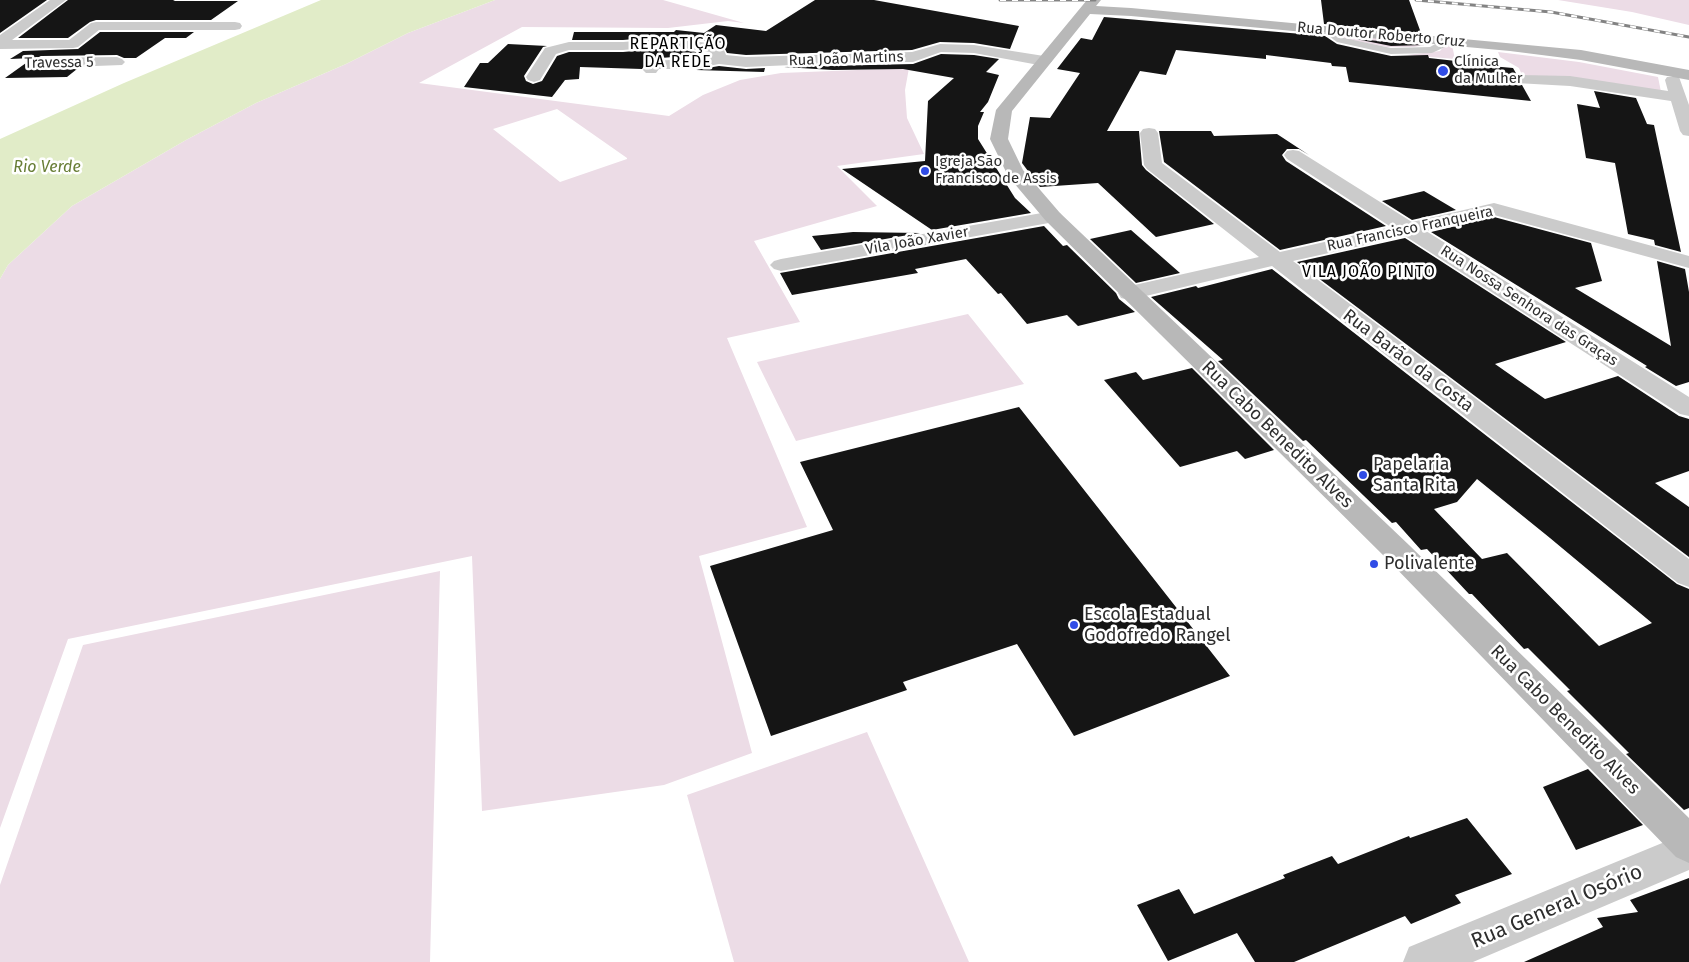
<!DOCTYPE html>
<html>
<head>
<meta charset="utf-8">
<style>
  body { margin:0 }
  canvas { display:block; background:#fff }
</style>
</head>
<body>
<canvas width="1689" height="962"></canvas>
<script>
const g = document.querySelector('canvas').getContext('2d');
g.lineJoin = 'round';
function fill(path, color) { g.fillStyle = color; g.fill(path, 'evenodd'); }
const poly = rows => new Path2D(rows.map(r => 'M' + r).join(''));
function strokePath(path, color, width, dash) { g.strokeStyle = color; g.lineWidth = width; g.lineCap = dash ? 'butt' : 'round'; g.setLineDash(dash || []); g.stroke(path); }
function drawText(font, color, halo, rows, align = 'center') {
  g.font = font + ' "Fira Sans",sans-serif'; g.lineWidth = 5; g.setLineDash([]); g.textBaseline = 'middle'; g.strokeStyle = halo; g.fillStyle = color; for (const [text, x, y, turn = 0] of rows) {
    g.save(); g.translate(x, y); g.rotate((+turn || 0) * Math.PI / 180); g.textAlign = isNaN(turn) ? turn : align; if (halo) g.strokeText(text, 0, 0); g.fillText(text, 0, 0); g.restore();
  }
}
fill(poly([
  [495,0,663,0,744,23,728,21,668,28,522,27,419,83,669,116,703,95,740,80,781,73,909,68,905,90,907,118,924,154,837,166,877,206,754,241,800,322,727,338,807,527,699,556,752,753,664,785,482,811,472,556,68,639,0,828,0,279,8,265,72,206,186,140,256,103,346,64,408,33],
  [557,109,627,158,627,159,560,182,493,129],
  [1558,0,1689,0,1689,25,1632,12],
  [1336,34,1434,43,1414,47,1387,47,1345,39],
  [1446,44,1452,45,1455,59,1407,55,1440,51],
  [1498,52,1579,62,1658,77,1661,92,1522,75,1519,68,1500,57],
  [968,314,1024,384,796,441,757,362],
  [440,571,430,962,0,962,0,885,83,645],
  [867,732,969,962,734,962,687,795]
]), '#ecdce6');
fill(poly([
  [321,0,495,0,408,33,346,64,256,103,186,140,72,206,8,265,0,279,0,139,124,83]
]), '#e1ecc8');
fill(poly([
  [0,0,47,0,0,33],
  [68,0,175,0,173,1,238,1,211,20,96,20,90,22,68,38,18,38],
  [815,0,874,0,1019,26,1010,49,974,43,940,42,912,50,746,55,727,53,722,43,670,36,623,40,572,40,574,32,674,32,676,30,704,33,716,25,766,31],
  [1321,0,1409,0,1421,33,1324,24],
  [1104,17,1325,36,1337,44,1391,56,1428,55,1429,58,1456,61,1457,63,1513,68,1517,75,1512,81,1516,85,1522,85,1531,101,1349,82,1346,67,1332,66,1331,63,1266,55,1266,59,1176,50,1166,75,1140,71,1107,131,1139,131,1142,165,1146,170,1214,224,1156,237,1098,183,1040,187,1022,163,1030,117,1050,118,1080,73,1057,69,1081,38,1092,40],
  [100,32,194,32,186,38,165,38,136,58,124,58,117,55,41,56,35,59,31,63,35,67,41,70,77,69,67,77,5,78,33,58,10,59,23,51,78,49],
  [1356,39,1425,45,1391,46],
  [508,44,547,46,543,47,524,76,526,81,533,84,542,81,557,56,569,52,623,52,670,48,709,54,649,59,642,69,580,67,579,79,565,80,552,97,464,87,480,63,488,63],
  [941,54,974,55,999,59,986,72,999,75,988,102,980,112,984,112,978,126,978,139,1015,198,1031,213,932,230,842,169,925,161,928,101,954,78,903,69,833,70,784,67,913,64],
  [719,66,746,69,765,68,764,72,696,70],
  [1594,91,1636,98,1647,124,1654,125,1681,252,1655,245,1654,240,1628,234,1615,163,1586,158,1577,104,1600,108],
  [1159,131,1211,131,1214,136,1277,134,1309,155,1299,149,1287,149,1282,155,1286,161,1386,226,1280,250,1164,162],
  [1424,191,1456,210,1412,220,1382,201],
  [1494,217,1591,243,1602,281,1575,288,1671,346,1657,261,1685,269,1689,292,1689,382,1676,386,1645,367,1647,366,1431,232],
  [1044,226,1063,246,1067,245,1116,293,1119,299,1135,312,1078,326,1067,315,1027,324,1001,293,998,294,966,259,915,269,918,273,792,295,780,273],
  [1131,230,1180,273,1136,283,1090,239],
  [853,232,920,233,821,250,812,236],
  [1405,238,1566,342,1495,364,1545,399,1618,376,1679,416,1689,419,1689,471,1655,483,1689,507,1689,557,1297,262],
  [1272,269,1677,584,1689,589,1689,808,1684,810,1626,754,1629,753,1567,691,1570,690,1528,648,1524,649,1472,594,1469,594,1427,549,1421,550,1396,522,1392,523,1306,440,1303,441,1218,361,1223,360,1151,297,1196,286,1198,288],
  [1477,479,1550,538,1652,623,1599,646,1507,553,1482,559,1434,509,1457,502],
  [1192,368,1274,450,1245,459,1237,451,1180,467,1104,380,1136,372,1143,380],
  [1019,407,1230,676,1074,736,1017,644,903,682,907,690,771,736,710,566,833,530,800,462],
  [1588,769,1643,825,1576,850,1543,787],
  [1467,818,1512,874,1455,895,1461,903,1411,924,1405,916,1294,962,1255,962,1237,933,1168,961,1137,905,1179,889,1194,914,1285,878,1283,875,1332,856,1338,864,1409,836,1410,838],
  [1689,878,1689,962,1524,962,1603,927,1597,918,1638,912,1630,900]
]), '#151515');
fill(poly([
  [1329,27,1344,38,1391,48,1430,47,1437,43,1439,38,1447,38,1448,40,1445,47,1432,53,1391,54,1337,42,1326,34,1324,30,1329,27]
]), '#cbcbcb');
fill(poly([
  [50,0,66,0,12,40,69,40,91,23,96,22,235,22,240,23,242,26,240,29,235,30,99,30,78,47,73,48,0,49,0,35,50,0],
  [670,38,722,45,726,55,746,57,912,52,940,44,974,45,1044,56,1049,58,1052,61,1049,64,1044,66,974,53,941,52,913,62,862,62,746,67,719,64,692,69,659,69,656,73,646,73,643,70,649,61,692,59,711,56,710,52,670,46,623,50,569,50,556,54,540,80,534,82,528,80,526,77,545,48,569,42,623,42,670,38],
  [117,57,122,59,125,62,122,65,41,68,36,66,33,63,36,60,41,58,117,57],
  [1522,75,1570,76,1668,91,1665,80,1667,77,1679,77,1689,105,1689,136,1683,135,1680,131,1671,101,1570,86,1516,83,1514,80,1516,77,1522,75],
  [1149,128,1155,129,1158,133,1162,163,1280,252,1391,227,1287,159,1284,155,1287,151,1293,150,1299,151,1412,222,1494,203,1689,256,1689,268,1494,215,1426,231,1689,397,1689,416,1680,414,1405,236,1293,261,1689,559,1689,587,1678,583,1272,266,1129,300,1121,298,1118,293,1121,288,1259,257,1147,169,1144,165,1140,133,1143,129,1149,128],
  [1053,211,1060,213,1063,217,1060,221,781,271,774,269,770,265,774,261,781,259,1053,211],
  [1689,832,1689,870,1473,962,1403,962,1409,947,1689,832]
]), '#cbcbcb');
fill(poly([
  [1087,0,1101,0,1096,6,1131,8,1581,50,1689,70,1689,80,1581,60,1510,51,1131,16,1090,14,1012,111,1008,139,1023,170,1060,213,1409,545,1689,818,1689,863,1676,857,1389,561,1046,221,1008,176,990,139,996,110,1087,0]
]), '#b8b8b8');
const rail = poly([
  [1000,0,1095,0],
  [1416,0,1551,12,1689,37]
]);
strokePath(rail, '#838383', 3);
strokePath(rail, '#fff', 2, [6]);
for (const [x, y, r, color] of [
  [1443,71,6,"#304ce6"],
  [925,171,5,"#304ce6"],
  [1363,475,5,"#304ce6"],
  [1374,564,5,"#304ce6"],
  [1074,625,5,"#304ce6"]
]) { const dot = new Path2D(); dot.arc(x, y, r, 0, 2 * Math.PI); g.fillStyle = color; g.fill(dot); strokePath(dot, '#fff', 2); }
drawText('15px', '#2e2e2e', '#fff', [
  ["Rua Doutor Roberto Cruz",1381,35,5],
  ["Rua João Martins",846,59,-2],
  ["Travessa 5",59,63,-1],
  ["Rua Francisco Franqueira",1410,229,-12],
  ["Vila João Xavier",917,241,-10],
  ["Rua Nossa Senhora das Graças",1529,306,33]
]);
drawText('15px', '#2e2e2e', '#fff', [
  ["Clínica",1454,62],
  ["da Mulher",1454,79],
  ["Igreja São",935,162],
  ["Francisco de Assis",935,179]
], 'left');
g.letterSpacing = '1px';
drawText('16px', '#000', '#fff', [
  ["REPARTIÇÃO",678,45],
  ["DA REDE",678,63],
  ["VILA JOÃO PINTO",1369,273]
]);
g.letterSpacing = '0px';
drawText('italic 16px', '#687e36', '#fff', [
  ["Rio Verde",47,168]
]);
drawText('18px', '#2e2e2e', '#fff', [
  ["Rua Barão da Costa",1408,361,37],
  ["Rua Cabo Benedito Alves",1277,435,44],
  ["Rua Cabo Benedito Alves",1565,720,45]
]);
drawText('18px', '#2e2e2e', '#fff', [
  ["Papelaria",1373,465],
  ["Santa Rita",1373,486],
  ["Polivalente",1384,564],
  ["Escola Estadual",1084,615],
  ["Godofredo Rangel",1084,636]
], 'left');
drawText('21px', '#2e2e2e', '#fff', [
  ["Rua General Osório",1557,907,-23]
]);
</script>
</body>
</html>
